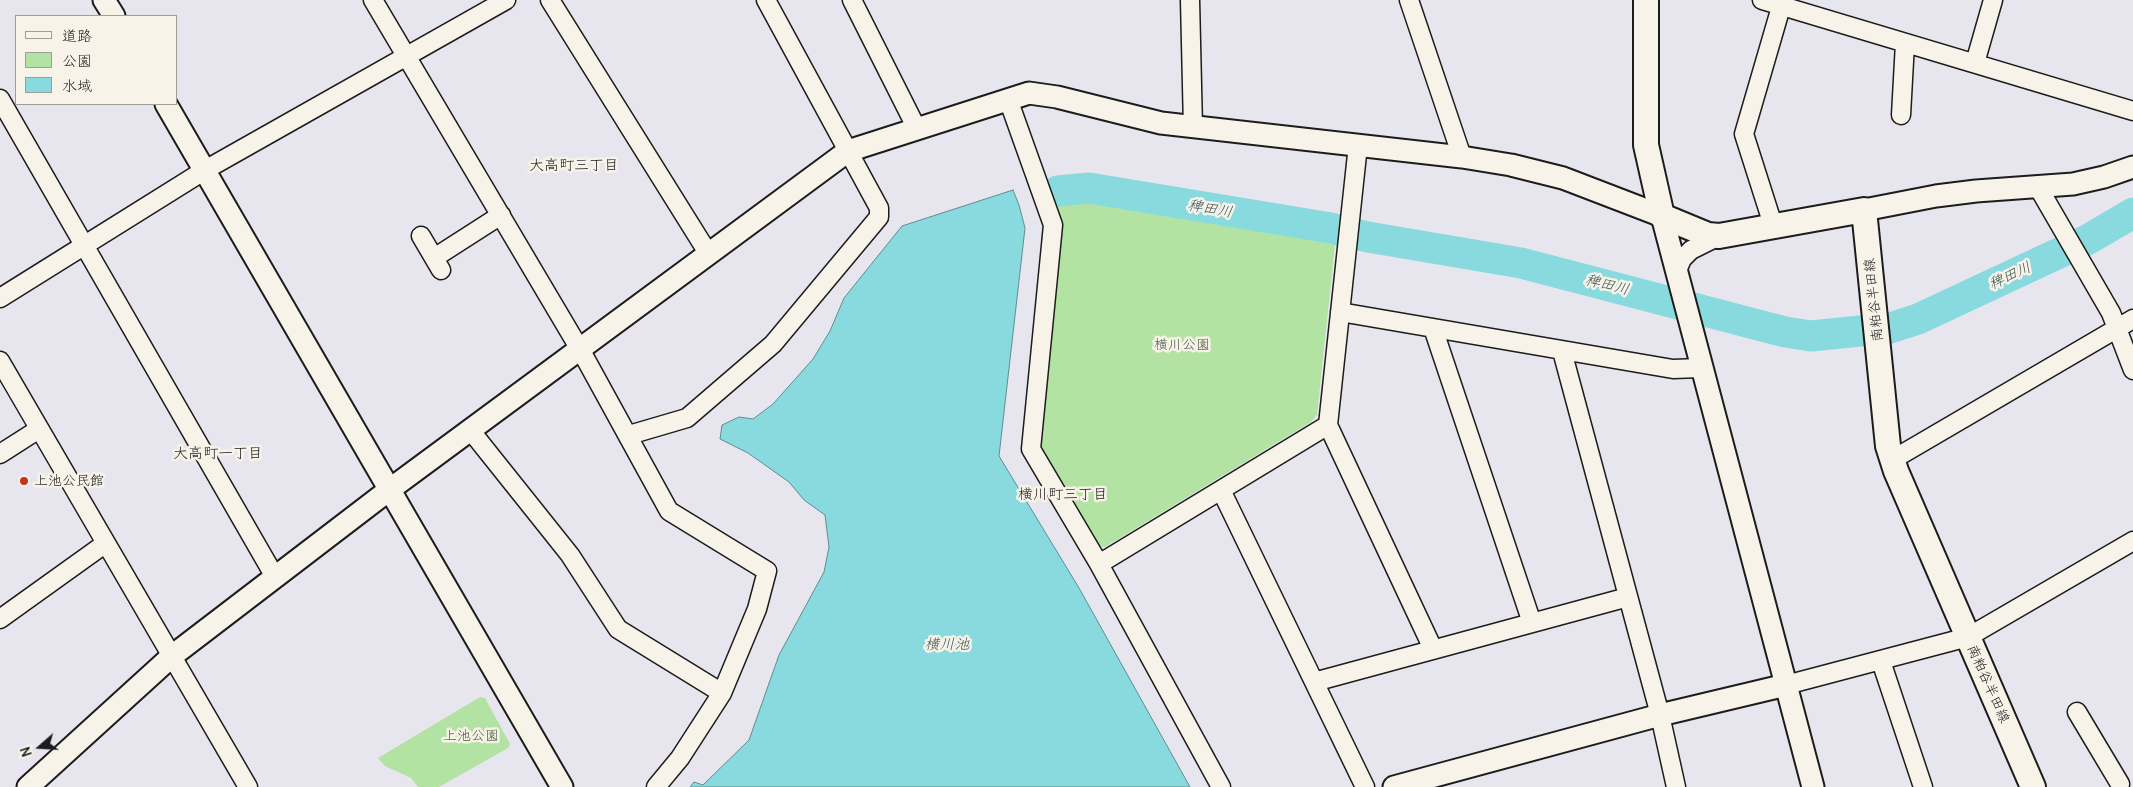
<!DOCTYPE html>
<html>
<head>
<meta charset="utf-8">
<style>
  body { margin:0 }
  #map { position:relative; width:2133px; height:787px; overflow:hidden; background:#e7e6ee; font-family:Delius,"Klee One",sans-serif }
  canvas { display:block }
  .legend { position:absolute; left:15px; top:15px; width:162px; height:90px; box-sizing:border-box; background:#f7f3e8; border:1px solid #9f9d96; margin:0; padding:6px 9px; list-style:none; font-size:15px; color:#1c1c1c }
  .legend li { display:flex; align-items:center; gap:10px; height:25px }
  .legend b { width:25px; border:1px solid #9f9d96 }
  .north { position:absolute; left:15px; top:722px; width:50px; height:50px; -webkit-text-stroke:4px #f7f3e8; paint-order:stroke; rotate:251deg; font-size:14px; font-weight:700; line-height:20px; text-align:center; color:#1c1c1c }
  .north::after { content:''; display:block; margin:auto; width:18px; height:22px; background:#1c1c1c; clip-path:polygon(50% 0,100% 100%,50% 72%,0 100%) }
</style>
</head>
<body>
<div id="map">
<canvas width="2133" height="787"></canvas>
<ul class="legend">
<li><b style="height:6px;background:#f7f3e8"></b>道路</li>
<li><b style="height:14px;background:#b2e3a3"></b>公園</li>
<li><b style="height:14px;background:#88dade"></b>水域</li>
</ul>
<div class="north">N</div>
</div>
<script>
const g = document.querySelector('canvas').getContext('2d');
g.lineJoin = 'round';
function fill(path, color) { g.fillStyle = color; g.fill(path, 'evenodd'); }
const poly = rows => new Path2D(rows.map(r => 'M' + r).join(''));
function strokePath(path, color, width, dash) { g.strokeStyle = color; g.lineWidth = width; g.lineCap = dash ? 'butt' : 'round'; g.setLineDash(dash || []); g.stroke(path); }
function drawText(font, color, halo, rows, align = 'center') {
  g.font = font + ' Delius,"Klee One",sans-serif'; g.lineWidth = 5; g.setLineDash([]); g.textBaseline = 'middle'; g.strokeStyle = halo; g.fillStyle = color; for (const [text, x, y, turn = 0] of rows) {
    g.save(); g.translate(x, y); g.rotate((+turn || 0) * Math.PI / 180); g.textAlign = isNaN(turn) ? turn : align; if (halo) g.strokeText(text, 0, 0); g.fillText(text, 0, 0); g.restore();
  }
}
fill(poly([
  [1089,197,1124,199,1193,213,1336,235,1317,415,1311,422,1105,547,1095,546,1041,453,1038,442,1062,224,1053,199],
  [480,697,485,698,510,744,508,748,439,787,418,787,411,778,385,766,378,758]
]), '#b2e3a3');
const water = poly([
  [1013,190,1019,205,1025,228,999,456,1079,588,1190,787,690,787,694,782,703,785,749,740,779,655,824,572,829,547,825,515,804,500,789,482,748,453,720,439,722,425,739,417,753,419,773,404,813,359,830,331,844,298,902,226,1013,190]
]);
fill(water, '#88dade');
strokePath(water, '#5d8e90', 1);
strokePath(poly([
  [1058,191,1089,188,1331,228,1368,237,1521,263,1785,332,1811,336,1890,328,1918,319,2087,240,2133,213]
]), '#88dade', 31);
const minor = poly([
  [373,0,585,358,669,511,767,571,757,609,722,693,680,758,656,787],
  [550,0,708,253],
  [852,0,917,129],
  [1190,0,1193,128],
  [1409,0,1462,157],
  [1762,0,2133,111],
  [1975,63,1993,0],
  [0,99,275,577],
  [1008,99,1053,225,1031,449,1099,564,1221,787],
  [1901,115,1905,43],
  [1358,145,1328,425,1433,649],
  [2038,187,2111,313,2133,370],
  [1773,225,1744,134,1783,0],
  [421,236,441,270],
  [434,258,501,215],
  [1676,273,1682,259,1691,250,1719,236],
  [0,298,205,170,506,0],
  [1340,312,1673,369,1700,368],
  [1433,328,1532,623],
  [1562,351,1660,715,1676,787],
  [0,361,248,787],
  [471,431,570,555,618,629,722,693],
  [629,435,687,418,773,344,879,217,879,208,766,0],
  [0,454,39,429],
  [1892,460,2133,319],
  [1221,490,1365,787],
  [1099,564,1328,425],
  [0,619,106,543],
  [1881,661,1923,787],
  [1314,682,1628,597],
  [1786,685,1968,637,2133,541],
  [2077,712,2120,784]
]);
const tertiary = poly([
  [104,0,114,16],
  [166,104,562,787],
  [1864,210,1936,196,1976,191,2073,184,2104,177,2133,167],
  [28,787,172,656,389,490,848,151,1029,93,1057,97,1161,123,1462,157,1511,165,1563,178,1662,216,1813,787],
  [1394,787,1660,715,1786,685]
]);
const secondary = poly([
  [1646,0,1646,145,1662,216,1708,235,1719,236,1864,210,1888,446,1896,471,2033,787]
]);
strokePath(minor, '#1c1c1c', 21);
strokePath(tertiary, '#1c1c1c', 25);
strokePath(secondary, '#1c1c1c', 28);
strokePath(minor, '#f7f3e8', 18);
strokePath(tertiary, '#f7f3e8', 21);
strokePath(secondary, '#f7f3e8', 24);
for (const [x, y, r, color] of [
  [24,481,5,"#c8321e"]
]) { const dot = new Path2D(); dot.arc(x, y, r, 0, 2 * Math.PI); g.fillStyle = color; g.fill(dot); strokePath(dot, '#f7f3e8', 2); }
drawText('14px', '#1c1c1c', '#f7f3e8', [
  ["南粕谷半田線",1874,300,-96],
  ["南粕谷半田線",1988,684,66]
]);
drawText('14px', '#495844', '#f7f3e8', [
  ["横川公園",1182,345],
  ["上池公園",471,736]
]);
drawText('14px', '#1c1c1c', '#f7f3e8', [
  ["上池公民館",34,481]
], 'left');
drawText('15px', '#1c1c1c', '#f7f3e8', [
  ["大高町三丁目",574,166],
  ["大高町一丁目",218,454],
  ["横川町三丁目",1063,495]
]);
drawText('italic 15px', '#3c5556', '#f7f3e8', [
  ["稗田川",1210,209,10],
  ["稗田川",2010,276,-25],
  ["稗田川",1607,285,14],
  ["横川池",947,645]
]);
</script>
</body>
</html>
